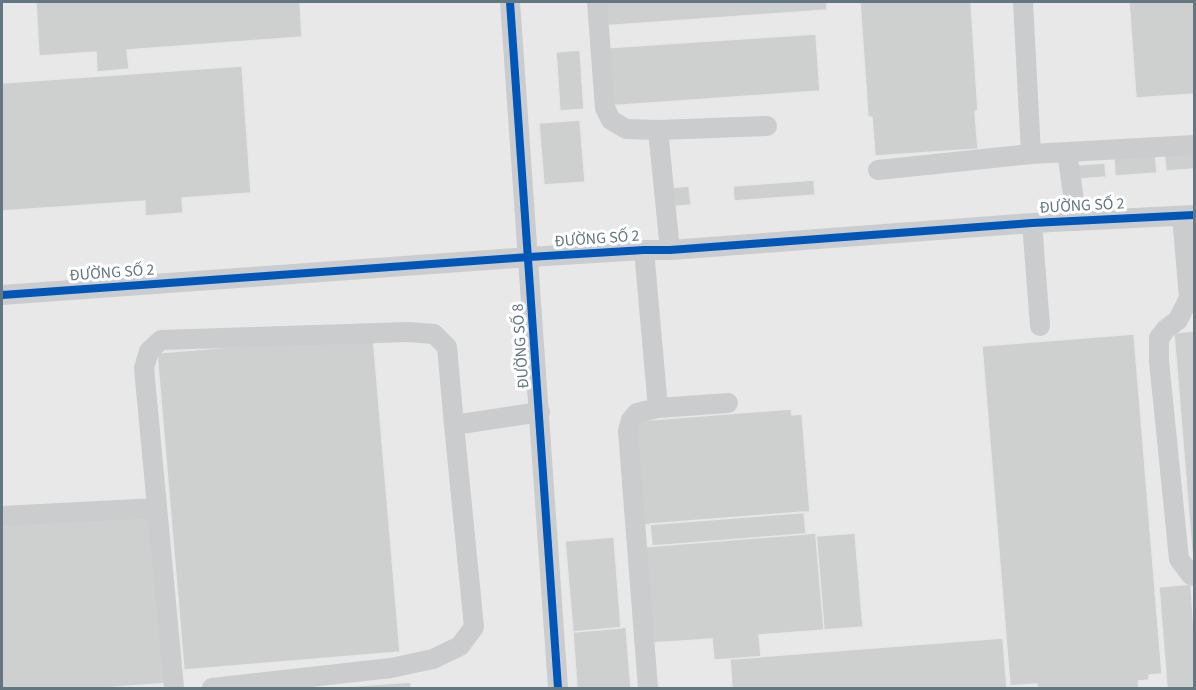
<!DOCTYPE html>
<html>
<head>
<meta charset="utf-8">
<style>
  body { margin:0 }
  #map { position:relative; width:1196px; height:690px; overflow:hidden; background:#f7f7f6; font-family:"Source Sans 3",sans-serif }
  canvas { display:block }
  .frame { position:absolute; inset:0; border:3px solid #627780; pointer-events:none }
</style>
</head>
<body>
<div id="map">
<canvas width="1196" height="690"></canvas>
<div class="frame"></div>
</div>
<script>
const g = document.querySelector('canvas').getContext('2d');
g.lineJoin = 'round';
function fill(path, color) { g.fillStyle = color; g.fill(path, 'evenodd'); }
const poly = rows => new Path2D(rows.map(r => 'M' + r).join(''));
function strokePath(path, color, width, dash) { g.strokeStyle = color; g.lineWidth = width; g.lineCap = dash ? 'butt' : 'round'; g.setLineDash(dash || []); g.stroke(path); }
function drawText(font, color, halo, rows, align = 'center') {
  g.font = font + ' "Source Sans 3",sans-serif'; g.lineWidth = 6; g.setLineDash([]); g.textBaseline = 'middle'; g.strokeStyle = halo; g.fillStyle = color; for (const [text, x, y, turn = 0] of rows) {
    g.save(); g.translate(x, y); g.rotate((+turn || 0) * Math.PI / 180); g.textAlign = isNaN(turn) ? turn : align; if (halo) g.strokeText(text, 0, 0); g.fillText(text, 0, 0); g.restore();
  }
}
fill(poly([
  [2,2,1194,2,1194,688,2,688]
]), '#e7e8e7');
const building = poly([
  [36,2,300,2,302,37,127,50,129,69,97,72,96,52,39,56,36,2],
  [600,2,827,2,827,10,602,26,600,2],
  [860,2,971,2,978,111,975,111,978,149,875,156,872,117,868,117,860,2],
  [1129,2,1194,2,1194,94,1136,98,1129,2],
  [816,34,820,91,608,106,604,48,816,34],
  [580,50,584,109,560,111,556,52,580,50],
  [242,66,251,193,182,198,183,213,145,216,145,201,2,211,2,83,242,66],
  [580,120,585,182,544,185,539,123,580,120],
  [1194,148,1194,169,1166,171,1164,150,1194,148],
  [1155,151,1157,173,1115,176,1114,154,1155,151],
  [1105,163,1106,177,1078,179,1077,165,1105,163],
  [814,180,815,195,734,201,733,186,814,180],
  [689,186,691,205,668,207,667,188,689,186],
  [1194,331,1194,565,1193,565,1174,333,1194,331],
  [1134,334,1162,674,1149,675,1149,680,1138,681,1139,688,1037,688,1037,684,1010,686,982,346,1134,334],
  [373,335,400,652,184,670,157,353,373,335],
  [791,409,792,415,802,414,810,512,644,525,635,421,791,409],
  [157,509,172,683,104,688,2,688,2,521,157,509],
  [804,512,806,534,652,546,650,524,804,512],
  [816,533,824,630,759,635,761,657,714,660,712,639,651,643,643,547,816,533],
  [855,533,863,627,824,630,816,536,855,533],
  [614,537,621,628,573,632,565,541,614,537],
  [1191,584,1194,630,1194,688,1167,688,1159,587,1191,584],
  [626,627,631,688,577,688,573,632,626,627],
  [1003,638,1007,688,732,688,730,659,1003,638],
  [411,682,411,688,327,688,411,682]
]);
fill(building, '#ced0d0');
strokePath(building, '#e6e6e6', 1.5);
strokePath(poly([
  [510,2,558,688],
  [597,2,605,108,611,120,626,129,658,130],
  [1023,2,1031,154,1194,145],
  [1067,152,1077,221],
  [878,170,1031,154],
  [1182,216,1189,298,1178,320,1166,329,1159,338,1159,361,1179,559,1191,575,1194,576],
  [1032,223,1040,326],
  [644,250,658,408,728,403],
  [670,250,658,130,767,126],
  [2,295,529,257,644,250,670,250,1032,223,1194,215],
  [2,516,157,508],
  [174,688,144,368,149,351,161,340,408,332,434,334,447,347,454,425],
  [212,688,391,668,433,659,460,646,474,627,454,425,540,412],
  [648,688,628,431,631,420,637,413,658,408]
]), '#cbcccd', 20);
strokePath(poly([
  [510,2,558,688],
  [2,295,529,257,644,250,670,250,1032,223,1194,215]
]), '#0057b8', 8);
drawText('16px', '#627780', '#fff', [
  ["ĐƯỜNG SỐ 2",1082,207,-3],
  ["ĐƯỜNG SỐ 2",597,240,-4],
  ["ĐƯỜNG SỐ 2",112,274,-4],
  ["ĐƯỜNG SỐ 8",522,346,-94]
]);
</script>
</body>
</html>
